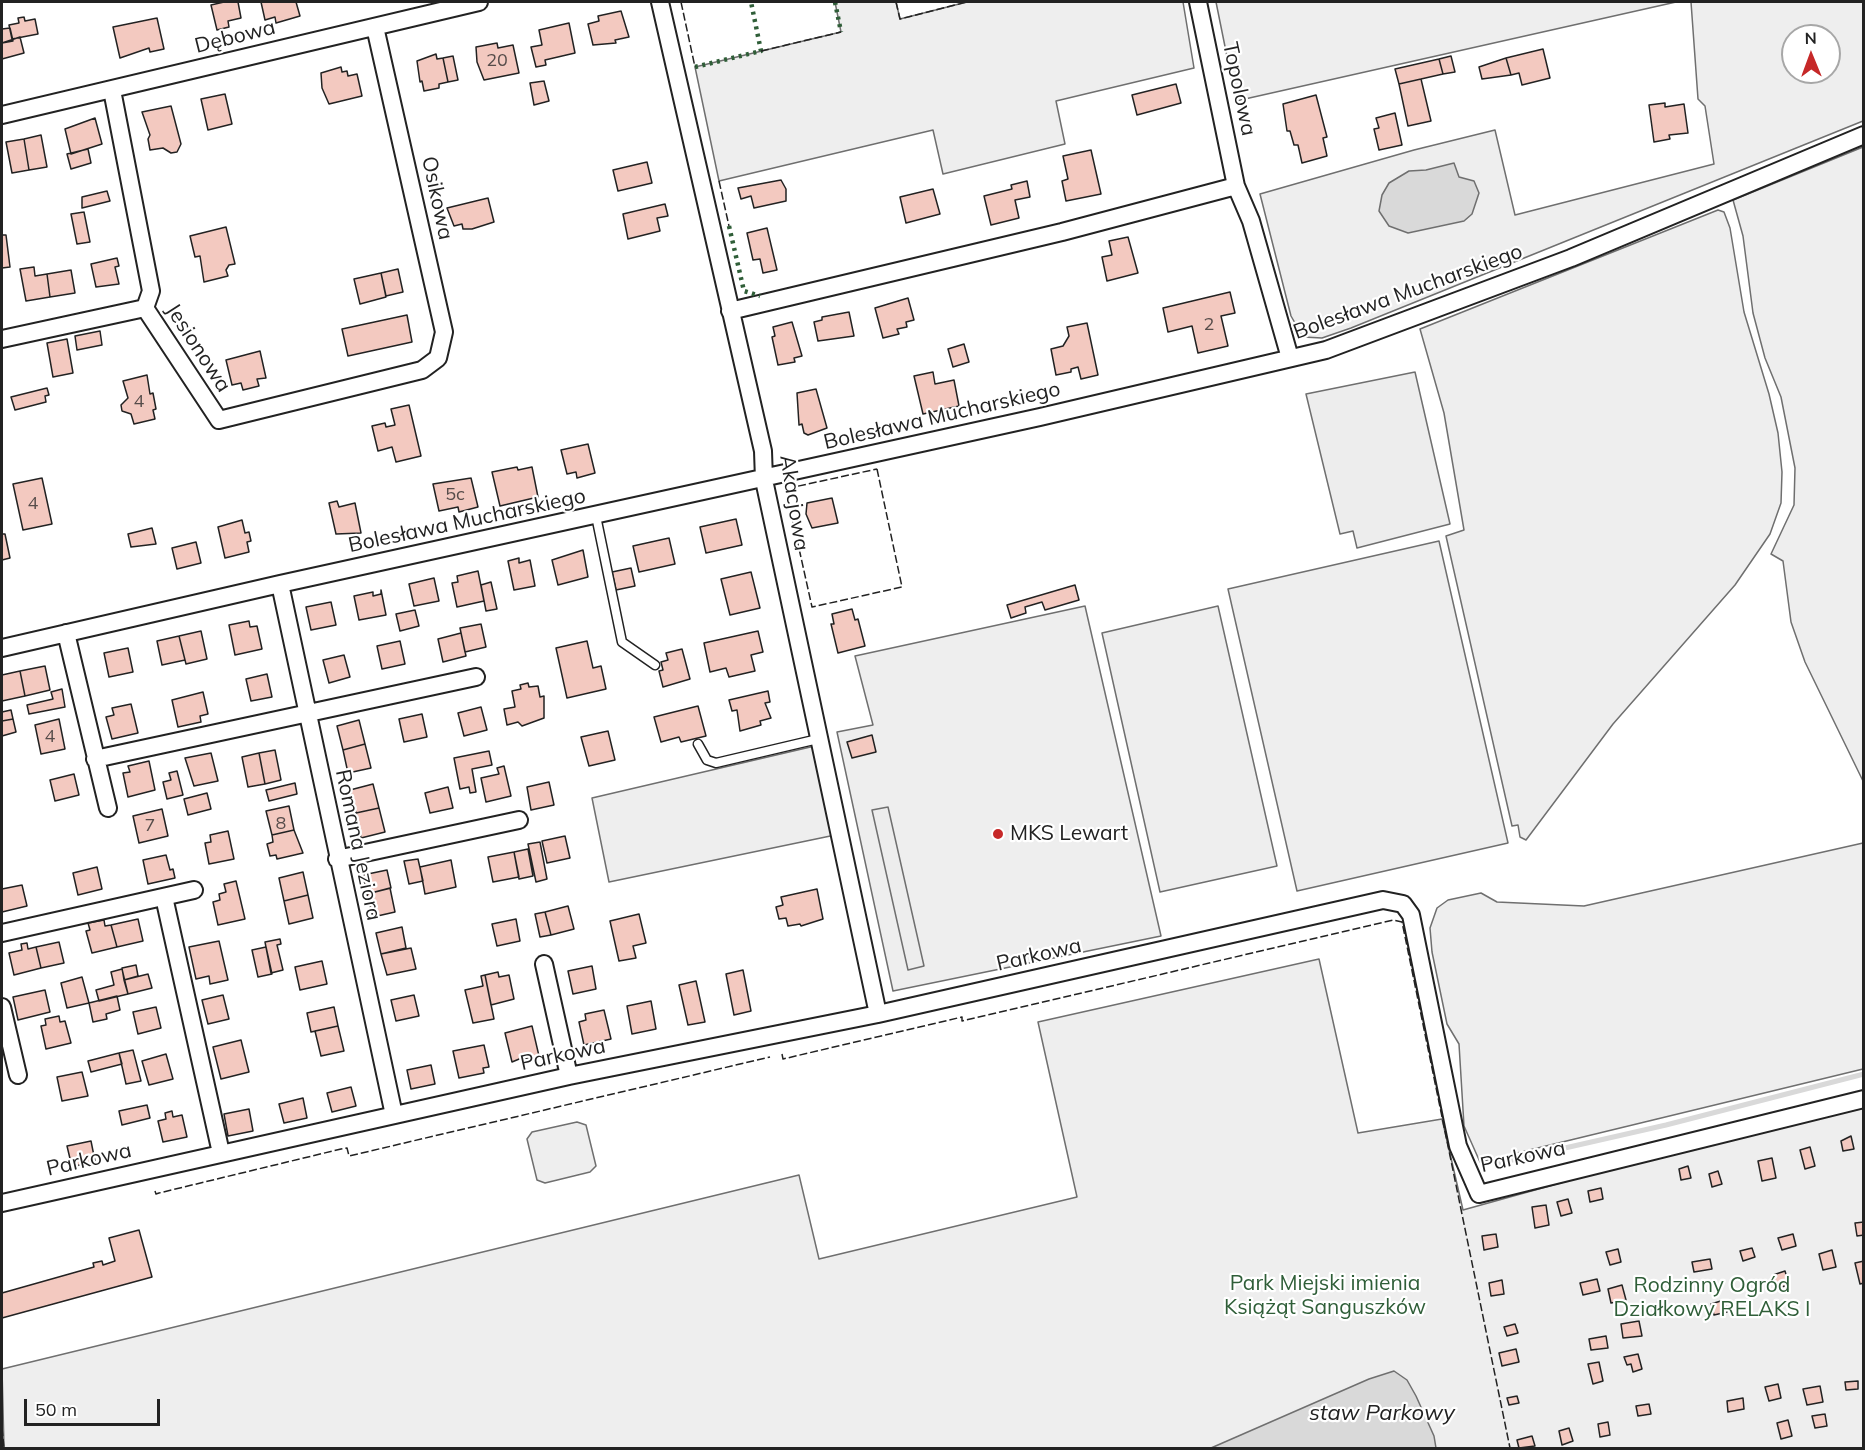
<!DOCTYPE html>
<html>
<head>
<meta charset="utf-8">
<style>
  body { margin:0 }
  #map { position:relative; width:1865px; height:1450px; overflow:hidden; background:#fff; font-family:Mulish,sans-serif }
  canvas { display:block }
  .frame { position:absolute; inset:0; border:3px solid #222; pointer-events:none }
  .north { position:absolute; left:1781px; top:24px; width:60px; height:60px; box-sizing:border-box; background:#fff; border:2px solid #a7a7a7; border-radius:50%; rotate:359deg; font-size:16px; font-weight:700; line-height:24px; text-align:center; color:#222 }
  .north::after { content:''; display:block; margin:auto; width:21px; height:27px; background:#c62828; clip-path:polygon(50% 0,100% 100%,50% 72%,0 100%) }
  .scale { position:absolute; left:24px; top:1399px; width:136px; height:27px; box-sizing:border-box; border:3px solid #222; border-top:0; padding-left:8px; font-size:18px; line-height:21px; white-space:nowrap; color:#222; -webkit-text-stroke:4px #fff; paint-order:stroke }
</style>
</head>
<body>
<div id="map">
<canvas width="1865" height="1450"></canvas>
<div class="frame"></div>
<div class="north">N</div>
<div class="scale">50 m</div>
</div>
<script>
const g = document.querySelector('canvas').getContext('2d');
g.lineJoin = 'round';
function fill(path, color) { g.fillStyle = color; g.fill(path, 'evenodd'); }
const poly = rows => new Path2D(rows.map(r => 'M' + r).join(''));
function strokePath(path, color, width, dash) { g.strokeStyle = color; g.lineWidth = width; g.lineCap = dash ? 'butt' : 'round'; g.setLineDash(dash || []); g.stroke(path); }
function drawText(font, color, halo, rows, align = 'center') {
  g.font = font + ' Mulish,sans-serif'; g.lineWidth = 4.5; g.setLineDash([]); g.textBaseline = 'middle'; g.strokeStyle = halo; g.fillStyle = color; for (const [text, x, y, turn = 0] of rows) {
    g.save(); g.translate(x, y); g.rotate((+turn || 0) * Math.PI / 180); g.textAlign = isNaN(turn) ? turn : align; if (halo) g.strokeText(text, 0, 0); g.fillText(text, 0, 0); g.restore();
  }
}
const green = poly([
  [835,2,896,2,900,19,967,2,1183,2,1194,68,1056,101,1065,144,943,174,933,130,719,181,695,67,841,32,835,2],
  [1216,2,1676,2,1236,101,1216,2],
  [1691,2,1863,2,1863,121,1351,328,1322,338,1303,337,1291,316,1260,194,1414,150,1495,130,1515,215,1714,164,1705,106,1698,99,1691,2],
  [1793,36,1829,36,1829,72,1793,72,1793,36],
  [1863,147,1863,781,1805,662,1791,622,1783,561,1771,554,1794,505,1795,468,1781,397,1765,358,1753,313,1743,236,1733,200,1863,147],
  [1718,210,1724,212,1730,228,1744,312,1769,394,1778,433,1782,472,1781,503,1770,534,1735,585,1613,724,1526,840,1520,837,1518,825,1512,826,1446,536,1464,530,1444,413,1420,329,1718,210],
  [1439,541,1508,843,1297,891,1228,589,1439,541],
  [1085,606,1161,936,893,991,837,732,873,725,855,656,1085,606],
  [1218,606,1277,866,1160,892,1102,633,1218,606],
  [819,745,840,834,609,882,592,798,819,745],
  [1863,843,1863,1069,1480,1162,1464,1126,1459,1044,1447,1024,1432,952,1430,928,1437,908,1448,900,1481,893,1497,902,1584,906,1863,843],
  [1319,959,1358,1133,1442,1119,1463,1210,1643,1160,1863,1108,1863,1448,4,1448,2,1369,799,1175,819,1259,1077,1197,1038,1022,1319,959],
  [577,1122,586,1125,596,1166,590,1172,545,1183,537,1180,527,1139,532,1132,577,1122]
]);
fill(green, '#eee');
strokePath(green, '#6f6f6f', 1.5);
const parking = poly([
  [1415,372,1450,524,1357,548,1353,531,1340,534,1306,394,1415,372],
  [888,807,924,966,908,970,872,810,888,807]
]);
fill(parking, '#ededed');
strokePath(parking, '#6f6f6f', 1.5);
const water = poly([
  [1454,163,1459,177,1474,181,1479,193,1472,214,1464,221,1408,233,1389,226,1379,211,1382,195,1389,183,1409,171,1426,170,1454,163],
  [1394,1371,1407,1380,1416,1396,1434,1436,1436,1448,1211,1448,1369,1379,1394,1371]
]);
fill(water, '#d9d9d9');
strokePath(water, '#6f6f6f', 1.5);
strokePath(poly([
  [1499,1163,1666,1125,1864,1074]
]), '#d9d9d9', 5);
const building = poly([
  [224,2,238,2,241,18,228,21,229,27,217,30,211,5,224,2],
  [261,2,296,2,300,16,276,23,275,17,265,20,261,2],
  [621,11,629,37,615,40,616,43,593,45,588,24,599,21,598,16,621,11],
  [24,17,25,21,35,19,38,34,12,39,9,25,19,23,18,18,24,17],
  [157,18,164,49,150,52,149,48,120,58,113,27,157,18],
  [569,23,575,53,545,60,546,65,536,67,531,47,542,45,539,30,569,23],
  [10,28,13,41,2,43,2,29,10,28],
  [20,37,24,53,2,59,2,43,20,37],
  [497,43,498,48,513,45,519,73,484,80,477,62,476,47,497,43],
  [1543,49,1550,78,1522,85,1519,73,1511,75,1506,58,1543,49],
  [436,54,437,59,443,58,448,82,439,84,439,88,424,91,422,81,420,82,417,61,436,54],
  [453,56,458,80,448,82,443,58,453,56],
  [1451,56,1455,72,1443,74,1439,59,1451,56],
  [1506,58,1511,75,1482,79,1479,67,1506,58],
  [1439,59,1443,74,1399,84,1395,69,1439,59],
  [341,67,342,72,347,71,348,76,357,74,362,96,329,104,322,88,321,73,341,67],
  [1421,79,1431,121,1408,126,1399,84,1421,79],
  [544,81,549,101,534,105,530,83,544,81],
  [1176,84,1181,103,1137,115,1132,95,1176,84],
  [225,94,232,124,208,130,201,99,225,94],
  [1316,95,1327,137,1323,138,1327,156,1302,163,1298,145,1294,145,1290,131,1287,131,1283,104,1316,95],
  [1665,103,1665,107,1684,104,1688,133,1669,135,1670,139,1654,142,1649,105,1665,103],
  [171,106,181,144,177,152,171,153,163,148,150,150,148,139,150,135,142,112,171,106],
  [1395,113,1402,145,1379,150,1374,129,1379,128,1376,118,1395,113],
  [95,118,102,144,71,154,65,129,95,118],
  [41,135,47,167,29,170,24,139,41,135],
  [24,139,29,170,12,173,6,142,24,139],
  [88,149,91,163,71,169,67,154,88,149],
  [1091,150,1101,194,1066,201,1062,181,1068,179,1063,156,1091,150],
  [647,162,652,183,618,191,613,170,647,162],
  [781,180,786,189,786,201,754,208,751,196,741,199,738,188,781,180],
  [1027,181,1030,197,1015,200,1019,218,991,225,984,196,1012,189,1011,185,1027,181],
  [933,189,940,214,906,223,900,197,933,189],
  [107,191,110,201,82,208,82,197,107,191],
  [488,198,494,222,472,229,463,229,462,224,454,226,447,208,488,198],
  [665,204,668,216,657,218,660,231,628,239,623,214,665,204],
  [84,212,90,242,77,244,71,214,84,212],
  [226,227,235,264,229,265,226,270,228,276,204,282,200,256,195,257,190,236,226,227],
  [767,228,777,270,763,273,760,259,753,260,747,233,767,228],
  [2,235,6,235,10,267,2,268,2,235],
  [1128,237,1138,273,1107,281,1102,257,1112,255,1109,241,1128,237],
  [117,258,119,266,115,267,119,284,96,287,91,264,117,258],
  [34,267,35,276,47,274,50,297,26,301,20,269,34,267],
  [398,269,403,292,386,296,381,273,398,269],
  [71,270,75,293,50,297,47,274,71,270],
  [381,273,386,297,360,304,354,279,381,273],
  [1230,292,1235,313,1221,316,1228,346,1198,353,1192,326,1168,332,1163,308,1230,292],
  [908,298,914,320,906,322,907,327,897,329,899,334,883,338,875,308,908,298],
  [849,312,854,336,818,341,814,322,822,320,822,317,849,312],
  [407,315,412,342,348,356,342,329,407,315],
  [792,322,802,356,794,358,795,362,778,365,772,337,775,336,773,327,792,322],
  [1087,323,1098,375,1081,379,1078,367,1071,369,1071,372,1056,375,1051,349,1063,346,1069,336,1067,327,1087,323],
  [100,331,102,345,77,350,75,336,100,331],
  [67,339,73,373,53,377,47,343,67,339],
  [964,344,969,362,953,367,948,349,964,344],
  [260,351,266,378,257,379,259,386,243,390,241,383,232,385,226,360,260,351],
  [933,372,935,384,954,380,959,406,923,414,914,376,933,372],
  [147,375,150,394,153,393,156,409,153,410,155,419,134,424,131,414,122,411,121,405,128,398,123,381,147,375],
  [47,388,49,395,45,396,46,402,15,410,11,397,47,388],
  [816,389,827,428,808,435,804,433,802,424,799,425,797,393,816,389],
  [409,405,421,456,396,462,392,447,378,451,372,426,385,423,386,427,395,425,391,409,409,405],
  [588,444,595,473,577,478,576,472,567,474,561,450,588,444],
  [517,467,518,470,532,467,538,497,500,506,492,472,517,467],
  [42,478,52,524,23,530,13,484,42,478],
  [471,478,478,507,459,512,458,507,439,511,433,484,471,478],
  [832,498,838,523,812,528,806,514,807,503,832,498],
  [337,501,339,507,355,503,361,533,336,534,329,503,337,501],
  [736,519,742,545,706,553,700,527,736,519],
  [242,520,245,533,249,532,251,541,247,542,249,552,225,558,218,527,242,520],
  [152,528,156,544,131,547,128,534,152,528],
  [2,534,5,534,10,558,2,560,2,534],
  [669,538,675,564,639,572,633,546,669,538],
  [196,542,201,563,177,569,172,548,196,542],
  [583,550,588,577,558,585,552,560,583,550],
  [519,558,519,563,530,560,535,586,514,590,508,561,519,558],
  [631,568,635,586,616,590,612,572,631,568],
  [478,571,484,601,457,607,452,583,458,582,457,576,478,571],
  [751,572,760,608,730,615,721,579,751,572],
  [434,578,439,601,414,606,409,584,434,578],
  [491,582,497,609,486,611,481,585,491,582],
  [1075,585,1079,600,1045,610,1042,602,1025,607,1026,613,1011,618,1007,605,1075,585],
  [381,590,386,615,359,620,354,596,373,592,373,596,381,594,381,590],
  [331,602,336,625,311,630,306,607,331,602],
  [852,609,855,620,858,619,865,646,838,653,831,624,834,624,832,614,852,609],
  [415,610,419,626,400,631,396,614,415,610],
  [249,621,250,627,257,626,262,649,235,655,229,625,249,621],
  [481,624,486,647,465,652,460,628,481,624],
  [201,631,207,659,186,664,179,636,201,631],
  [758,631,763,652,751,655,755,671,729,677,726,668,710,672,704,643,758,631],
  [461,633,466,656,443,662,438,639,461,633],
  [179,636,185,660,162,665,157,641,179,636],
  [400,641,405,664,382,669,377,646,400,641],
  [587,641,593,668,601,666,606,689,567,698,556,648,587,641],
  [128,648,133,672,109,677,104,653,128,648],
  [682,649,690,679,663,687,659,671,663,670,661,662,668,660,666,653,682,649],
  [344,655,350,677,329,683,323,660,344,655],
  [45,666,50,690,25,696,20,671,45,666],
  [20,671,25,696,2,701,2,675,20,671],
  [267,674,272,697,251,701,246,679,267,674],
  [528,683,529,687,538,686,540,697,544,696,544,718,522,726,518,722,507,725,504,709,515,707,512,691,521,689,520,685,528,683],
  [62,689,65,707,29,714,27,705,53,699,51,692,62,689],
  [768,691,770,702,765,703,771,718,760,721,761,725,740,731,737,710,732,711,729,700,768,691],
  [203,692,208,714,200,716,201,722,178,727,172,700,203,692],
  [131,704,138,733,112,739,106,717,114,715,112,708,131,704],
  [698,706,706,736,681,742,679,737,661,742,654,717,698,706],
  [481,707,487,730,464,736,458,713,481,707],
  [11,710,13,719,2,721,2,712,11,710],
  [422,714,427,737,404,742,399,719,422,714],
  [13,719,16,732,2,736,2,721,13,719],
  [59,719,65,749,41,754,35,725,59,719],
  [359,720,365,744,343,750,337,726,359,720],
  [608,731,615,760,589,766,581,737,608,731],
  [872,735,876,752,852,758,847,742,872,735],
  [365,744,371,768,348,773,343,750,365,744],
  [275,750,281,780,265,784,259,753,275,750],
  [489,751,492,765,472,769,476,792,470,793,469,787,460,789,454,758,489,751],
  [211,753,218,781,194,786,185,758,211,753],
  [259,753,265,784,248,787,242,757,259,753],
  [149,761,155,790,128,797,123,773,130,772,128,766,149,761],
  [504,766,511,796,486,802,481,778,499,774,497,768,504,766],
  [177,771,183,795,167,799,163,782,171,780,169,773,177,771],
  [74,774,79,795,55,801,50,780,74,774],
  [549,782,554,805,531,810,527,787,549,782],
  [295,783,297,794,269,801,266,790,295,783],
  [373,784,379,808,356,813,350,790,373,784],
  [448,787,453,808,430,813,425,793,448,787],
  [207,793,211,809,188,815,184,799,207,793],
  [289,806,294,830,272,835,266,811,289,806],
  [379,808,385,832,361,838,356,813,379,808],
  [162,809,168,836,139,843,133,816,162,809],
  [294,830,303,853,277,859,276,855,270,856,267,844,273,842,272,835,294,830],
  [228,831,234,859,209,864,205,843,211,842,210,835,228,831],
  [565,836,570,858,547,863,542,841,565,836],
  [540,842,547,879,536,882,528,844,540,842],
  [528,849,533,876,519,879,514,852,528,849],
  [514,852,519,877,493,882,488,857,514,852],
  [166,855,170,870,173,869,175,878,148,884,143,860,166,855],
  [418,859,423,881,409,884,404,861,418,859],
  [451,860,456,887,425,894,420,867,451,860],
  [97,867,102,889,78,895,73,873,97,867],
  [387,870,391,888,367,894,363,875,387,870],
  [303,872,308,895,284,901,279,878,303,872],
  [236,881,245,919,218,925,213,902,220,900,219,894,226,892,224,884,236,881],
  [22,885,27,906,2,912,2,889,22,885],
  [390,888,395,912,373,917,367,894,390,888],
  [817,889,823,919,801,926,800,924,788,926,786,918,779,919,776,907,783,905,781,897,817,889],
  [308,895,313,918,289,924,284,901,308,895],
  [568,906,574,929,551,935,545,912,568,906],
  [545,912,551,935,540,937,535,914,545,912],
  [639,914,646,943,633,946,636,958,619,961,610,921,639,914],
  [138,919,143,941,117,947,111,925,138,919],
  [516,919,520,941,497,946,492,924,516,919],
  [104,920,105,926,111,925,117,947,92,953,86,931,90,930,88,923,104,920],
  [402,927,406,948,381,954,376,933,402,927],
  [280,939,281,944,277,945,283,970,271,973,265,942,280,939],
  [219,941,228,980,210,984,209,976,196,979,189,947,219,941],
  [59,942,64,963,41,968,36,947,59,942],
  [27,943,28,949,36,947,41,968,14,975,9,953,22,950,21,944,27,943],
  [266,947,272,974,258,977,252,950,266,947],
  [411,948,416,969,387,975,381,954,411,948],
  [322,961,327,984,300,990,295,967,322,961],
  [136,965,138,976,124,980,122,968,136,965],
  [592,966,596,989,573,994,568,971,592,966],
  [122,969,128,994,99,1001,96,990,114,985,111,972,122,969],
  [743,970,751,1011,734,1015,726,974,743,970],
  [498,972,499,977,509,975,514,999,491,1005,485,975,498,972],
  [148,974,152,988,128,994,124,980,148,974],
  [485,975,494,1019,473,1023,465,990,483,986,481,976,485,975],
  [82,977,89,1003,67,1008,61,983,82,977],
  [696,981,705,1022,688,1025,679,985,696,981],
  [45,990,50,1012,18,1020,13,997,45,990],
  [223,995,229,1019,208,1024,202,1000,223,995],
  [414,995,419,1016,396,1021,391,1000,414,995],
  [117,996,120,1010,106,1014,107,1019,93,1022,89,1003,117,996],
  [651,1001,656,1029,632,1034,627,1006,651,1001],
  [156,1007,161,1028,138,1034,133,1012,156,1007],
  [334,1007,338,1026,311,1032,307,1013,334,1007],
  [604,1010,611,1039,584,1045,579,1022,586,1020,585,1014,604,1010],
  [59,1016,60,1022,65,1021,71,1043,46,1049,41,1026,46,1025,45,1019,59,1016],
  [338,1026,344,1051,321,1056,315,1031,338,1026],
  [532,1026,539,1056,524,1059,524,1057,512,1062,505,1033,532,1026],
  [241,1040,249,1072,221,1079,213,1047,241,1040],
  [484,1045,489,1067,483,1068,484,1073,459,1078,453,1051,484,1045],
  [133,1050,141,1081,126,1084,119,1053,133,1050],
  [119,1053,122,1064,91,1072,88,1061,119,1053],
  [166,1054,173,1079,149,1085,142,1061,166,1054],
  [431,1065,435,1084,411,1089,407,1070,431,1065],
  [82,1072,88,1096,62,1101,57,1077,82,1072],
  [351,1087,356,1106,332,1112,327,1093,351,1087],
  [303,1098,307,1118,284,1123,279,1104,303,1098],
  [147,1105,150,1118,122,1125,119,1111,147,1105],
  [249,1109,253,1131,228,1136,224,1114,249,1109],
  [172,1111,173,1117,182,1115,187,1137,163,1142,158,1121,166,1119,165,1113,172,1111],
  [1851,1136,1854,1149,1843,1151,1841,1141,1851,1136],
  [91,1141,95,1161,72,1167,67,1146,91,1141],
  [1810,1147,1815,1166,1805,1169,1800,1150,1810,1147],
  [1772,1158,1776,1178,1762,1181,1758,1161,1772,1158],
  [1688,1166,1691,1178,1681,1180,1679,1169,1688,1166],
  [1718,1171,1722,1184,1712,1187,1709,1174,1718,1171],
  [1601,1188,1603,1199,1590,1202,1588,1191,1601,1188],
  [1568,1199,1572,1213,1561,1216,1557,1202,1568,1199],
  [1546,1205,1549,1225,1535,1228,1532,1207,1546,1205],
  [1864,1222,1864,1235,1857,1236,1855,1223,1864,1222],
  [139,1230,152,1277,2,1318,2,1293,94,1267,93,1263,102,1261,103,1265,115,1261,109,1238,139,1230],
  [1496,1234,1498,1247,1484,1250,1482,1236,1496,1234],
  [1793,1234,1796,1246,1782,1250,1778,1238,1793,1234],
  [1752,1248,1755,1257,1743,1261,1740,1251,1752,1248],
  [1618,1249,1621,1262,1610,1265,1606,1252,1618,1249],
  [1832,1250,1836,1267,1823,1270,1819,1254,1832,1250],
  [1710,1259,1712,1269,1694,1272,1692,1262,1710,1259],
  [1864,1261,1864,1283,1860,1284,1855,1263,1864,1261],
  [1785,1271,1789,1285,1777,1288,1773,1275,1785,1271],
  [1597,1279,1600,1291,1583,1295,1580,1283,1597,1279],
  [1502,1280,1504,1294,1491,1296,1489,1283,1502,1280],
  [1622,1285,1626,1300,1611,1303,1608,1289,1622,1285],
  [1724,1300,1727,1312,1714,1315,1711,1304,1724,1300],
  [1639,1321,1642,1336,1623,1338,1621,1324,1639,1321],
  [1515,1324,1518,1333,1507,1336,1504,1327,1515,1324],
  [1606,1336,1608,1348,1591,1350,1589,1339,1606,1336],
  [1516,1349,1519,1362,1502,1366,1499,1353,1516,1349],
  [1638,1354,1642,1369,1633,1372,1631,1364,1627,1365,1624,1357,1638,1354],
  [1599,1362,1603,1381,1593,1384,1588,1364,1599,1362],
  [1858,1381,1858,1389,1846,1390,1845,1382,1858,1381],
  [1778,1384,1781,1398,1769,1401,1765,1387,1778,1384],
  [1820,1386,1823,1402,1807,1405,1803,1389,1820,1386],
  [1517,1396,1519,1403,1509,1405,1507,1398,1517,1396],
  [1743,1398,1744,1409,1728,1412,1727,1401,1743,1398],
  [1649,1404,1651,1414,1638,1416,1636,1406,1649,1404],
  [1825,1414,1827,1426,1815,1428,1812,1416,1825,1414],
  [1788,1420,1792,1436,1781,1439,1777,1423,1788,1420],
  [1608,1422,1610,1435,1600,1437,1598,1424,1608,1422],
  [1569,1428,1573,1441,1562,1445,1559,1431,1569,1428],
  [1532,1436,1535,1446,1519,1448,1517,1440,1532,1436]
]);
fill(building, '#f3c9c0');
strokePath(building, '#222', 1.5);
const lane = poly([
  [596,516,622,642,655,665],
  [698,744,707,760,716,763,818,739]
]);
const street = poly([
  [660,2,763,451,764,480,878,1014],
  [1198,2,1236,186,1251,221,1290,358],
  [112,90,151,291,145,308],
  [2,115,479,2],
  [145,308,219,420,422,370,438,358,444,332,375,27],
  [730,311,1062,232,1236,186],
  [2,339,145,308],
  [280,584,394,1115],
  [66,633,108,808],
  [2,648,280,584,1040,417,1326,350,1571,258,1864,135],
  [95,759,476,677],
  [337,859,519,820],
  [164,897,221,1153],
  [2,933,194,890],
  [544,964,569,1076],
  [2,1007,18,1075],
  [2,1203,569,1076,878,1014,1383,900,1403,904,1411,915,1458,1146,1479,1194,1864,1099]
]);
strokePath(lane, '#222', 11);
strokePath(street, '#222', 20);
strokePath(lane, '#fff', 8);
strokePath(street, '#fff', 16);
strokePath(poly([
  [835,2,841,32],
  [695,67,761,51,751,2],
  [729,226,744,291,760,296]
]), '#2f5e38', 4.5, [3, 4.5]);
strokePath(poly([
  [681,2,695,67],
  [896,2,900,19,967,2],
  [761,51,841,32],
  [719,181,729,226],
  [877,469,902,587,812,607,788,499,794,487,877,469],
  [782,1054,783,1059,962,1017,962,1021,1393,920,1402,922,1510,1448],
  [155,1191,156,1194,159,1193,341,1149,347,1148,349,1156,770,1057],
  [2,1428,4,1448]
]), '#222', 1.5, [8, 3]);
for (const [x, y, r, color] of [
  [998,834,6,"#c62828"]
]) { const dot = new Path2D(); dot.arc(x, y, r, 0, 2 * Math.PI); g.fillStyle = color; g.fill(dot); strokePath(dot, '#fff', 2); }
drawText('18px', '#564c4a', null, [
  ["20",497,61],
  ["2",1209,325],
  ["4",139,402],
  ["5c",455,495],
  ["4",33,504],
  ["4",50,737],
  ["8",281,824],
  ["7",150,826]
]);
drawText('21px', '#222', '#fff', [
  ["Dębowa",235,37,-14],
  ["Topolowa",1239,89,78],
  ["Osikowa",437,198,78],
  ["Bolesława Mucharskiego",1408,292,-20],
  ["Jesionowa",198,348,57],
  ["Bolesława Mucharskiego",942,416,-13],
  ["Akacjowa",794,503,81],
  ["Bolesława Mucharskiego",467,521,-12],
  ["Romana Jeziora",358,845,78],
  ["Parkowa",1039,955,-13],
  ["Parkowa",563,1055,-12],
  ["Parkowa",1523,1157,-12],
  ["Parkowa",89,1160,-13]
]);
drawText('21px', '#222', '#fff', [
  ["MKS Lewart",1010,834]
], 'left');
drawText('21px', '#2f5e38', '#fff', [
  ["Park Miejski imienia",1325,1284],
  ["Książąt Sanguszków",1325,1308],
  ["Rodzinny Ogród",1712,1286],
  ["Działkowy RELAKS I",1712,1310]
]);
drawText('italic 22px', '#222', '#fff', [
  ["staw Parkowy",1382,1413]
]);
</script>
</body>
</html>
